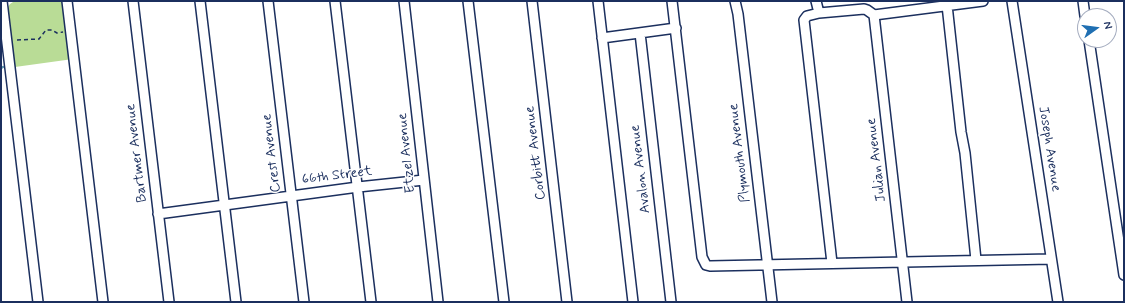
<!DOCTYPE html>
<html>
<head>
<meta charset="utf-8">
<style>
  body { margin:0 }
  #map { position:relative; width:1125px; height:303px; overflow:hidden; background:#fff; font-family:Mynerve,sans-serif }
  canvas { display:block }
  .frame { position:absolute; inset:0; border:2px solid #1b2f5e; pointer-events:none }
  .north { position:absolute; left:1077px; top:8px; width:40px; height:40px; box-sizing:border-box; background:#fff; border:1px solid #a4acbf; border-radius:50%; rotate:76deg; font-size:11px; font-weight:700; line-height:16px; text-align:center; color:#1b2f5e }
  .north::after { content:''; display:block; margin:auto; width:14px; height:18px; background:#1f6fb2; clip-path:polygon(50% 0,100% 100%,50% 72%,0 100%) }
</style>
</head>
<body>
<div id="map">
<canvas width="1125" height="303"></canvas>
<div class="frame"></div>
<div class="north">N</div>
</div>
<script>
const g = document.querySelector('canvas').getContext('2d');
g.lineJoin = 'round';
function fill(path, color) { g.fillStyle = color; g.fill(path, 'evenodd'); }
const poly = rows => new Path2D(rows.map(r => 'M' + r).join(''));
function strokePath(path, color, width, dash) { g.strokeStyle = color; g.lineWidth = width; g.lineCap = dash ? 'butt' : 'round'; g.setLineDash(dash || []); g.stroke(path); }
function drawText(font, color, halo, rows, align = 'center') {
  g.font = font + ' Mynerve,sans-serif'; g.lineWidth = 3; g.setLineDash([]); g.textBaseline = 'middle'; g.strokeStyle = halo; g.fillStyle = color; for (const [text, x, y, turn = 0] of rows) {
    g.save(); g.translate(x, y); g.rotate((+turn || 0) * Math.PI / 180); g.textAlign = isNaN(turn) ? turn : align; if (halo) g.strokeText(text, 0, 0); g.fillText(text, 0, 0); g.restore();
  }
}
fill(poly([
  [25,1,65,1,73,59,15,67,8,7,10,4,13,2]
]), '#b9dc96');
strokePath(poly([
  [1,68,3,67]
]), '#5d96ae', 2.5);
const minor = poly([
  [2,1,38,302],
  [67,1,103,302],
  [133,1,169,302],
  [200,1,236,302],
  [268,1,304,302],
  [335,1,371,302],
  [404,1,438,302],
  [468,1,504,302],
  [532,1,567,302],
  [598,1,633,302],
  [672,1,702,257,706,265,710,266,1051,259],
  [735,1,738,14,772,302],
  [816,1,819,13],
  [1012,1,1058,302],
  [1083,1,1085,16],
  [947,5,961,132,965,153,976,260],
  [874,15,907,302],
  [874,15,983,1],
  [640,33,671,302],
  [602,38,676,28],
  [1089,40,1124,275],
  [158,214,358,187,424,180],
  [832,263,804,20,807,16,819,13,864,9,867,10,874,15]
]);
strokePath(minor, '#1b2f5e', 12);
strokePath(poly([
  [17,40,39,39,46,30,52,30,57,33,63,32]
]), '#1b2f5e', 1.5, [4, 3]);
strokePath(minor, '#fff', 9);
drawText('14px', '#1b2f5e', '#fff', [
  ["Joseph Avenue",1049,149,81],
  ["Bartmer Avenue",137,153,-97],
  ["Crest Avenue",272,153,-97],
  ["Etzel Avenue",407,153,-96],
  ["Corbitt Avenue",536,153,-97],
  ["Plymouth Avenue",740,153,-97],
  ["Julian Avenue",877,160,-97],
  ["Avalon Avenue",641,169,-97],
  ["66th Street",337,176,-7]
]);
</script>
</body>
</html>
